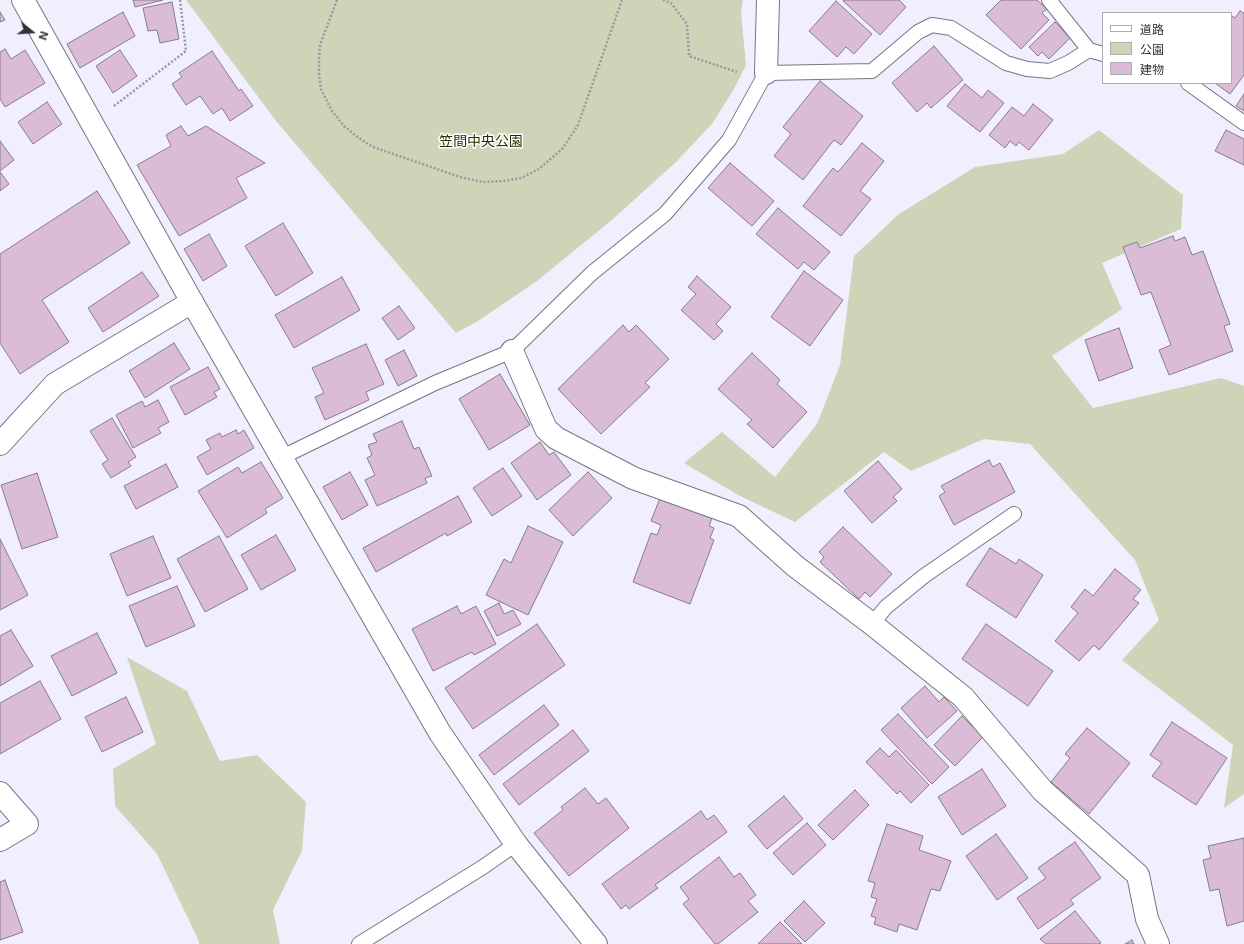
<!DOCTYPE html>
<html>
<head>
<meta charset="utf-8">
<style>
  body { margin:0 }
  #map { position:relative; width:1244px; height:944px; overflow:hidden; background:#f1effd; font-family:Inter,"Noto Sans JP",sans-serif }
  canvas { display:block }
  .legend { position:absolute; left:1102px; top:12px; width:130px; height:72px; box-sizing:border-box; background:#fff; border:1px solid #adacae; margin:0; padding:5px 7px; list-style:none; font-size:12px; color:#313035 }
  .legend li { display:flex; align-items:center; gap:8px; height:20px }
  .legend b { width:20px; border:1px solid #adacae }
  .north { position:absolute; left:12px; top:12px; width:40px; height:40px; -webkit-text-stroke:3px #fff; paint-order:stroke; rotate:108deg; font-size:11px; font-weight:700; line-height:16px; text-align:center; color:#313035 }
  .north::after { content:''; display:block; margin:auto; width:14px; height:18px; background:#313035; clip-path:polygon(50% 0,100% 100%,50% 72%,0 100%) }
</style>
</head>
<body>
<div id="map">
<canvas width="1244" height="944"></canvas>
<ul class="legend">
<li><b style="height:5px;background:#fff"></b>道路</li>
<li><b style="height:11px;background:#cfd4b9"></b>公園</li>
<li><b style="height:11px;background:#dabcd6"></b>建物</li>
</ul>
<div class="north">N</div>
</div>
<script>
const g = document.querySelector('canvas').getContext('2d');
g.lineJoin = 'round';
function fill(path, color) { g.fillStyle = color; g.fill(path, 'evenodd'); }
const poly = rows => new Path2D(rows.map(r => 'M' + r).join(''));
function strokePath(path, color, width, dash) { g.strokeStyle = color; g.lineWidth = width; g.lineCap = dash ? 'butt' : 'round'; g.setLineDash(dash || []); g.stroke(path); }
function drawText(font, color, halo, rows, align = 'center') {
  g.font = font + ' Inter,"Noto Sans JP",sans-serif'; g.lineWidth = 3; g.setLineDash([]); g.textBaseline = 'middle'; g.strokeStyle = halo; g.fillStyle = color; for (const [text, x, y, turn = 0] of rows) {
    g.save(); g.translate(x, y); g.rotate((+turn || 0) * Math.PI / 180); g.textAlign = isNaN(turn) ? turn : align; if (halo) g.strokeText(text, 0, 0); g.fillText(text, 0, 0); g.restore();
  }
}
fill(poly([
  [186,0,743,0,741,13,746,65,734,89,712,124,676,162,613,219,537,281,478,321,456,333,276,121],
  [1099,130,1183,195,1181,229,1102,263,1122,309,1052,356,1093,408,1221,378,1244,386,1244,794,1224,808,1233,745,1122,660,1159,620,1135,560,1030,444,984,439,911,471,884,452,795,522,738,495,684,463,722,432,775,477,817,424,840,365,854,256,899,214,975,167,1063,154],
  [127,657,187,691,220,761,257,755,306,802,302,851,273,910,280,944,199,944,198,939,157,854,115,806,113,769,156,744]
]), '#cfd4b9');
const building = poly([
  [133,0,163,0,135,7,133,0],
  [844,0,899,0,906,7,880,35,843,1,844,0],
  [1001,0,1037,0,1047,9,1042,13,1049,20,1021,49,986,15,1001,0],
  [836,1,872,34,854,54,846,47,837,57,809,31,836,1],
  [172,2,179,39,160,43,157,30,148,31,143,8,172,2],
  [1240,11,1244,13,1244,75,1230,94,1215,83,1231,83,1231,17,1232,16,1235,18,1240,11],
  [0,12,5,20,0,22,0,12],
  [123,12,135,36,80,68,67,44,123,12],
  [1055,22,1070,38,1049,59,1042,52,1038,56,1029,47,1055,22],
  [934,46,963,80,931,108,927,103,917,112,892,83,934,46],
  [5,49,11,59,25,50,45,83,5,107,0,99,0,52,5,49],
  [120,50,137,76,113,93,96,66,120,50],
  [212,51,239,91,241,89,253,106,230,121,222,108,213,114,200,96,186,105,172,84,182,77,179,73,212,51],
  [820,81,863,116,841,145,834,140,803,180,774,156,791,134,783,127,820,81],
  [965,84,982,98,988,90,1004,103,980,132,947,106,965,84],
  [1244,94,1244,111,1236,106,1244,94],
  [47,102,62,124,33,144,18,122,47,102],
  [1033,104,1053,120,1029,150,1019,142,1016,146,1010,141,1005,148,989,135,1012,107,1024,116,1033,104],
  [181,126,188,136,206,126,265,163,236,178,247,198,179,236,137,165,171,146,166,135,181,126],
  [1226,130,1244,139,1244,165,1215,151,1226,130],
  [0,141,14,160,0,171,0,141],
  [862,143,884,161,860,191,871,199,841,236,803,206,833,168,838,172,862,143],
  [730,163,774,201,752,226,708,188,730,163],
  [0,172,9,184,0,191,0,172],
  [97,191,130,243,42,300,69,342,20,374,0,343,0,254,97,191],
  [778,208,830,252,814,270,804,262,798,269,756,234,778,208],
  [283,223,313,273,276,296,245,246,283,223],
  [209,234,227,266,203,281,184,249,209,234],
  [1173,236,1175,241,1185,237,1192,255,1203,251,1230,324,1224,326,1233,351,1169,375,1159,350,1171,345,1151,292,1141,295,1123,247,1137,242,1140,248,1173,236],
  [804,271,843,300,810,346,771,317,804,271],
  [142,272,159,296,103,332,88,308,142,272],
  [697,276,731,307,716,324,723,331,714,340,681,310,696,294,688,287,697,276],
  [342,277,360,310,294,348,275,315,342,277],
  [399,306,415,328,398,340,382,318,399,306],
  [623,325,629,332,636,325,669,359,645,383,650,387,601,434,558,389,623,325],
  [1119,328,1133,368,1099,381,1085,340,1119,328],
  [174,343,190,369,145,398,129,371,174,343],
  [366,344,384,384,366,392,369,400,325,420,315,397,324,393,312,368,366,344],
  [404,350,417,376,398,386,385,360,404,350],
  [752,353,780,380,777,384,807,412,773,448,747,424,752,420,718,389,752,353],
  [208,367,220,389,214,392,217,397,185,415,170,387,208,367],
  [500,374,530,425,489,450,459,399,500,374],
  [158,400,169,422,158,428,161,433,133,448,116,415,142,401,145,407,158,400],
  [112,418,136,457,128,462,131,466,111,478,102,464,108,460,90,431,112,418],
  [402,421,414,449,419,447,432,476,425,478,427,483,377,506,365,480,375,475,367,458,372,455,368,445,377,442,373,434,402,421],
  [236,430,238,434,244,430,254,448,207,475,197,457,211,449,206,440,220,433,222,437,236,430],
  [540,442,549,455,554,452,571,475,537,500,511,463,540,442],
  [989,460,993,467,1000,463,1015,492,954,525,939,496,945,492,941,486,989,460],
  [878,461,902,489,893,497,897,501,872,523,844,491,878,461],
  [261,462,283,498,265,509,267,513,227,538,198,491,238,467,242,473,261,462],
  [166,464,178,487,136,509,124,486,166,464],
  [503,468,522,496,492,516,473,488,503,468],
  [350,472,368,505,342,520,323,487,350,472],
  [588,472,612,498,573,536,549,510,588,472],
  [37,473,58,537,22,549,1,485,37,473],
  [458,496,472,522,447,536,446,533,376,572,363,548,458,496],
  [660,498,712,518,709,526,714,528,710,538,714,540,690,604,633,582,651,533,657,535,661,525,651,521,660,498],
  [528,526,563,542,528,615,486,595,504,559,511,563,528,526],
  [843,527,892,574,870,597,865,592,859,599,820,562,824,557,819,552,843,527],
  [276,535,296,570,261,590,241,555,276,535],
  [153,536,171,578,127,596,110,554,153,536],
  [219,536,248,589,205,612,177,559,219,536],
  [0,539,28,595,0,610,0,539],
  [990,548,1016,564,1019,559,1043,575,1016,618,966,585,990,548],
  [1115,569,1141,590,1133,599,1139,603,1099,650,1094,645,1079,661,1055,641,1078,613,1071,607,1085,589,1093,596,1115,569],
  [177,586,195,626,146,647,129,606,177,586],
  [499,603,504,614,513,610,521,624,497,636,484,611,499,603],
  [457,606,461,614,476,606,496,644,474,655,472,652,433,671,412,629,457,606],
  [537,624,565,665,473,729,445,688,537,624],
  [986,624,1053,671,1028,706,962,659,986,624],
  [11,630,33,666,0,686,0,636,11,630],
  [97,633,117,673,72,696,51,656,97,633],
  [40,681,61,719,0,754,0,703,40,681],
  [925,686,939,702,944,697,957,711,927,738,901,708,925,686],
  [126,697,143,732,102,752,85,717,126,697],
  [544,705,559,725,494,775,479,755,544,705],
  [898,714,949,767,932,784,881,730,898,714],
  [962,716,983,737,955,766,934,745,962,716],
  [1172,722,1227,758,1196,805,1152,776,1162,763,1150,755,1172,722],
  [1087,728,1130,763,1089,814,1051,782,1070,758,1065,754,1087,728],
  [573,730,589,751,519,805,503,784,573,730],
  [880,748,889,757,896,750,929,785,911,803,900,791,897,794,866,762,880,748],
  [982,769,1006,806,962,835,938,797,982,769],
  [585,788,598,804,606,798,629,828,569,876,534,833,563,810,561,807,585,788],
  [855,790,869,805,833,840,818,825,855,790],
  [784,796,803,819,767,849,748,826,784,796],
  [701,811,707,820,714,815,727,832,655,885,658,888,629,909,626,905,621,909,602,884,701,811],
  [807,823,826,845,793,875,773,853,807,823],
  [887,824,923,836,919,850,951,861,940,891,931,889,917,930,899,924,897,932,874,924,876,918,871,916,877,899,871,897,875,883,868,881,887,824],
  [996,834,1028,878,997,900,966,856,996,834],
  [1244,838,1244,921,1227,926,1219,889,1210,891,1203,860,1211,858,1208,846,1244,838],
  [1075,842,1101,878,1070,900,1074,904,1038,929,1017,898,1046,878,1038,868,1075,842],
  [719,857,734,877,740,873,756,895,748,901,758,912,718,944,715,944,683,904,689,899,680,887,719,857],
  [5,880,23,932,0,940,0,882,5,880],
  [804,901,825,923,805,942,784,921,804,901],
  [1075,911,1101,943,1099,944,1046,944,1040,939,1075,911],
  [780,922,802,944,758,944,780,922],
  [1132,940,1134,944,1125,944,1132,940]
]);
fill(building, '#dabcd6');
strokePath(building, '#887d86', 1);
const lane = poly([
  [1049,0,1089,50],
  [1188,83,1244,123],
  [282,457,435,383,512,351,592,273,665,214,729,140,766,73,872,71,918,32,932,25,951,28,1006,63,1027,69,1050,71,1068,63,1089,50,1103,54],
  [872,624,886,607,924,576,1014,514],
  [359,944,483,867,516,844]
]);
const street = poly([
  [766,73,768,0],
  [512,351,546,429,556,438,633,478,739,516,795,566,872,624,963,697,1043,791,1138,875,1147,919,1158,944],
  [0,444,55,384,192,302],
  [0,793,27,824,0,840]
]);
const secondary = poly([
  [23,0,192,302,440,733,516,844,596,944]
]);
strokePath(lane, '#777581', 16);
strokePath(street, '#777581', 24);
strokePath(secondary, '#777581', 24);
strokePath(poly([
  [337,0,320,45,319,59,319,74,321,89,332,111,344,126,356,136,373,147,460,177,483,182,504,181,521,178,539,169,563,148,578,125,622,0],
  [663,0,671,3,687,24,689,56,737,72],
  [114,106,186,51,180,0]
]), '#9997a1', 2.5, [2, 2]);
strokePath(lane, '#fff', 14);
strokePath(street, '#fff', 22);
strokePath(secondary, '#fff', 22);
drawText('14px', '#292e02', '#fff', [
  ["笠間中央公園",481,142]
]);
</script>
</body>
</html>
